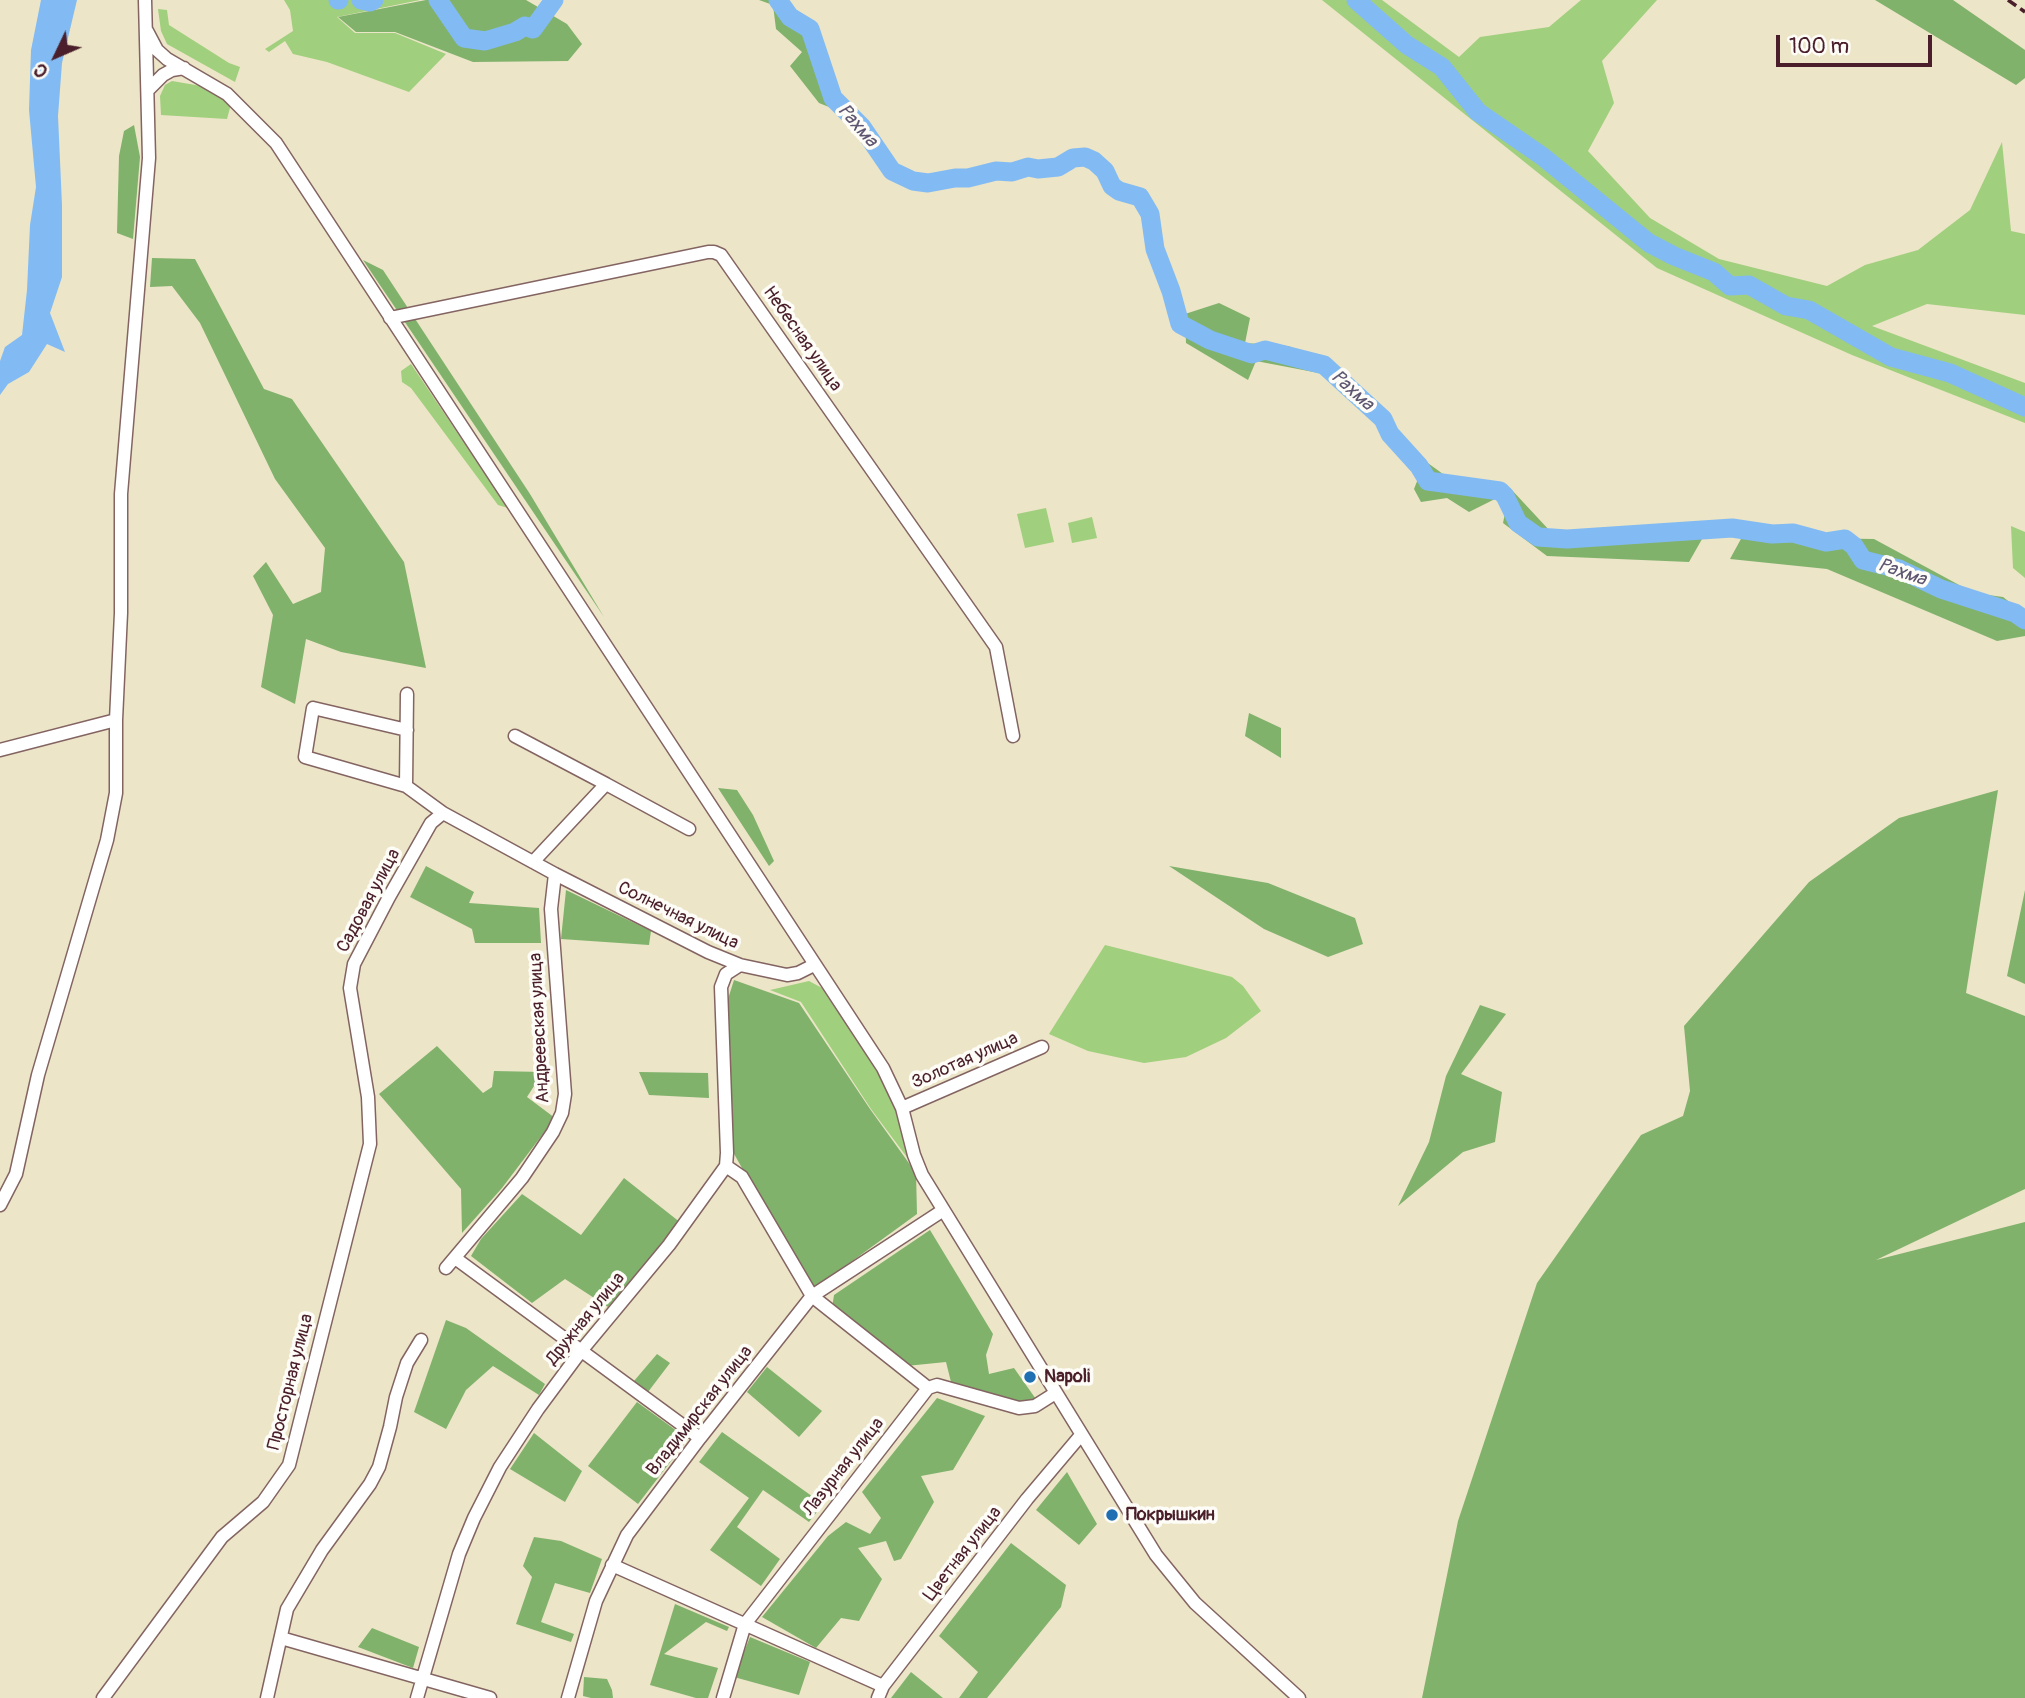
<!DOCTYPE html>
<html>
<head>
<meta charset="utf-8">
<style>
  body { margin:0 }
  #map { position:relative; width:2025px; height:1698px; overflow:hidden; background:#ece5c7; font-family:Pangolin,sans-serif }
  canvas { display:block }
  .north { position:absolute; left:21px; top:21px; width:70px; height:70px; -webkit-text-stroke:5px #fdfcf7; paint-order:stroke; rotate:226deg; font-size:19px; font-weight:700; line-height:28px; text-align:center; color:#4a1f2b }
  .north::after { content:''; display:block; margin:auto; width:24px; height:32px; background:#4a1f2b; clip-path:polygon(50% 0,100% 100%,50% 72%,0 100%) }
  .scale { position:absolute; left:1776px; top:35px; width:156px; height:32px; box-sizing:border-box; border:4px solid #4a1f2b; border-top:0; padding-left:9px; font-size:21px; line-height:24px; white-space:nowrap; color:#4a1f2b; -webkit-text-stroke:5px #fdfcf7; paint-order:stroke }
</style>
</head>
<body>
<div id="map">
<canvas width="2025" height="1698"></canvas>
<div class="north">С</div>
<div class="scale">100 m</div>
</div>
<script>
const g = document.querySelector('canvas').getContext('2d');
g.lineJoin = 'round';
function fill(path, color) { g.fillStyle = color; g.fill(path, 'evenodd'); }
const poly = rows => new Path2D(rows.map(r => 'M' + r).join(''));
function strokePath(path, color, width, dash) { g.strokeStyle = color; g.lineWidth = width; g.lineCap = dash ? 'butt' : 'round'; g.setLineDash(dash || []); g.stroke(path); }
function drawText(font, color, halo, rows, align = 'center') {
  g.font = font + ' Pangolin,sans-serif'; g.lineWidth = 7; g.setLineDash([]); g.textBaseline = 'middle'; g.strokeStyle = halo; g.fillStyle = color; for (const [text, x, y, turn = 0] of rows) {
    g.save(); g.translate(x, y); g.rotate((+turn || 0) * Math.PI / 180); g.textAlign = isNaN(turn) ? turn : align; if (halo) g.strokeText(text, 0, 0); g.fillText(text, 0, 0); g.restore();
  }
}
fill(poly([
  [284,0,420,0,337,17,355,33,395,33,446,54,409,92,327,62,293,54,285,41,269,52,265,49,293,31,290,10],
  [1322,0,1382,0,1459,57,1480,37,1549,27,1581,0,1657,0,1602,61,1614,103,1588,151,1650,218,1719,259,1827,286,1865,265,1918,250,1970,210,2002,142,2011,231,2025,234,2025,315,1927,304,1872,326,2025,383,2025,423,1852,355,1657,268],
  [158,9,167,10,169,25,229,63,240,67,235,82,167,44,161,31],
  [172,81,201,86,214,92,231,104,227,119,161,115,160,96,165,85],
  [411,364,508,508,498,505,411,388,402,382,401,371],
  [1046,508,1054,542,1025,548,1017,514],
  [1092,517,1097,538,1072,543,1068,523],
  [2011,526,2025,532,2025,578,2013,568],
  [1105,945,1232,977,1243,986,1261,1011,1226,1038,1186,1057,1144,1063,1088,1051,1049,1034],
  [809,981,822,988,870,1059,892,1100,912,1164,871,1109,801,1002,770,990]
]), '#a0cf7d');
fill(poly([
  [426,0,526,0,567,24,582,44,568,61,473,62,395,32,356,32,338,17],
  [759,0,781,0,812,20,819,69,834,109,819,103,790,66,802,52,776,29,773,5],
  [1875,0,1953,0,2025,50,2025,78,2016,85],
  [134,125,140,157,133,239,117,233,119,156,124,131],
  [152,258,195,259,264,389,292,399,404,562,426,668,341,652,306,639,295,704,261,687,273,615,253,576,266,562,293,604,321,592,325,548,275,479,200,323,172,286,150,287],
  [363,260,383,270,530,494,604,617],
  [1219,303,1250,318,1245,343,1288,346,1309,353,1324,374,1256,361,1248,380,1186,343,1185,314],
  [1425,461,1450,479,1484,484,1497,498,1469,512,1447,498,1421,502,1414,489],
  [1510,488,1550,531,1710,525,1689,562,1547,556,1503,523],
  [1742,537,1874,539,1974,593,2003,597,2025,614,2025,636,1997,641,1827,569,1730,559],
  [1249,713,1281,728,1281,758,1245,736],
  [718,788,737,790,753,815,774,861,769,866],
  [1998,790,1966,993,2025,1016,2025,1189,1876,1260,2025,1222,2025,1698,1422,1698,1458,1521,1537,1283,1641,1135,1683,1116,1690,1091,1684,1026,1809,882,1899,818],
  [426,866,474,892,469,903,539,908,541,943,475,943,472,929,410,897],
  [1169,866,1268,883,1355,918,1363,944,1328,957,1264,929],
  [566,890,651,931,649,945,561,939],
  [2025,890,2025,984,2007,976],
  [734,980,799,1003,870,1109,916,1173,917,1214,811,1291,733,1152,728,999],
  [1480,1005,1506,1014,1461,1074,1502,1092,1495,1142,1463,1152,1398,1206,1429,1142,1446,1076],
  [437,1046,483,1093,492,1087,494,1071,543,1072,527,1097,555,1118,502,1188,462,1233,461,1189,379,1094],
  [639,1072,708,1073,709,1098,649,1095],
  [624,1178,681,1223,608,1307,565,1279,532,1303,471,1256,481,1239,522,1194,581,1235],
  [930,1230,993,1334,986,1355,989,1374,1014,1368,1038,1402,1017,1407,952,1386,946,1362,906,1366,832,1308,834,1295],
  [446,1320,466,1328,545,1384,539,1395,493,1366,466,1390,446,1429,414,1412],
  [657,1354,670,1363,648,1392,634,1381],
  [767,1367,822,1411,799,1437,747,1392],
  [937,1398,985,1416,953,1470,921,1476,934,1502,901,1559,894,1561,886,1541,858,1548,882,1579,859,1621,841,1618,816,1648,762,1617,828,1536,846,1522,870,1534,881,1518,862,1492],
  [637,1402,688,1439,638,1504,588,1466],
  [722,1432,823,1504,809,1522,763,1490,737,1527,780,1559,761,1586,710,1550,749,1498,699,1462],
  [534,1433,582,1471,565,1502,510,1469],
  [1067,1472,1097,1524,1079,1545,1036,1510],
  [534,1537,561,1541,602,1559,590,1593,555,1583,541,1622,574,1634,571,1642,516,1624,532,1577,523,1566],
  [1011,1543,1066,1585,1061,1607,987,1698,959,1698,978,1672,939,1636],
  [675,1604,729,1627,727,1631,706,1622,664,1654,718,1668,708,1698,696,1698,650,1685],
  [372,1628,419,1647,413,1668,358,1647],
  [750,1637,810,1662,799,1695,734,1677],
  [911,1672,943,1698,891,1698],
  [584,1677,607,1679,612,1690,613,1698,591,1698,583,1696]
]), '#80b26c');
fill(poly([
  [41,0,77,0,62,63,58,116,62,205,62,277,50,313,65,352,47,344,29,372,8,384,0,395,0,361,5,347,22,335,27,290,30,225,36,187,29,110,31,50]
]), '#82bbf3');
strokePath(poly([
  [338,0,339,0],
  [361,0,370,2,374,0],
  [438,0,464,38,485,41,515,32,525,26,533,29,554,0],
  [778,0,790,17,810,29,833,98,862,127,892,171,913,181,928,183,955,178,968,178,996,171,1012,172,1028,167,1038,169,1058,167,1073,158,1085,157,1094,161,1105,171,1112,186,1119,191,1140,197,1150,214,1155,249,1171,291,1180,324,1210,340,1252,354,1265,350,1324,365,1383,419,1390,434,1419,466,1428,481,1500,491,1505,496,1518,523,1538,537,1567,539,1732,528,1772,534,1793,533,1826,542,1845,539,1854,546,1863,560,1899,569,1941,589,2015,613,2025,620],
  [1356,0,1407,45,1442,67,1478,112,1542,156,1649,243,1674,256,1714,272,1730,286,1749,285,1786,306,1809,310,1891,357,1950,373,2025,407]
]), '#82bbf3', 19);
const minor = poly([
  [147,31,157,50,167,59,227,94,276,143,883,1068,902,1108,914,1155,922,1175,1156,1555,1195,1603,1299,1698],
  [148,90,163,75,172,70,184,68],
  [390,318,708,252,714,252,721,255,996,647,1013,736],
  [407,694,406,786,443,813,555,874,708,952,740,965,787,975,798,973,814,965],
  [515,736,606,784],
  [0,750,116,720],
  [406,786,305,757,313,708,407,730],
  [533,862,606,784,689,829],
  [902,1108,1042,1047],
  [0,1205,16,1174,38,1075,107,840,116,793,116,720,121,613,121,494,149,158,145,0],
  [455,1258,700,1438],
  [446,1268,522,1178,553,1132,562,1113,565,1094,551,909,555,874],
  [928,1388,937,1385,1019,1408,1035,1406,1054,1394],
  [612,1565,883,1686],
  [281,1638,490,1698],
  [103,1698,222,1537,263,1502,289,1465,370,1144,368,1097,350,988,354,964,389,897,431,823,443,813],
  [267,1698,287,1609,322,1550,370,1484,379,1467,390,1427,396,1397,407,1363,421,1340],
  [417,1698,459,1554,474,1518,500,1467,538,1409,581,1351,669,1245,726,1166,727,1153,721,987,726,974,740,965],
  [568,1698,596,1601,627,1535,700,1438,812,1296,942,1211],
  [723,1698,745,1624,928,1388,812,1296,742,1177,726,1166],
  [878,1698,883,1686,1027,1499,1081,1435]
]);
strokePath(minor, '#836462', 15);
strokePath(minor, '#fff', 12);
strokePath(poly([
  [2008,0,2025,12]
]), '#4a1f2b', 3.5, [10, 5]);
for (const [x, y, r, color] of [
  [1030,1377,7,"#1f6fb2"],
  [1112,1515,7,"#1f6fb2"]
]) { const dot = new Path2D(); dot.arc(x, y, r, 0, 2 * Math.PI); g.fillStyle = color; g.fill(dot); strokePath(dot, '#fdfcf7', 2.5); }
drawText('18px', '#4a1f2b', '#fdfcf7', [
  ["Небесная улица",802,339,55],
  ["Садовая улица",369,901,-62],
  ["Солнечная улица",678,916,26],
  ["Андреевская улица",540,1028,-93],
  ["Золотая улица",965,1061,-24],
  ["Дружная улица",586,1319,-51],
  ["Просторная улица",291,1382,-76],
  ["Владимирская улица",700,1411,-52],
  ["Лазурная улица",844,1467,-52],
  ["Цветная улица",963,1554,-52]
]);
drawText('bold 18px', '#4a1f2b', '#fdfcf7', [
  ["Napoli",1044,1377],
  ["Покрышкин",1126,1515]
], 'left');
drawText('italic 19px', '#5e5671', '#fdfcf7', [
  ["Рахма",857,126,49],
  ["Рахма",1352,391,42],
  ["Рахма",1902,573,19]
]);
</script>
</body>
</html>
